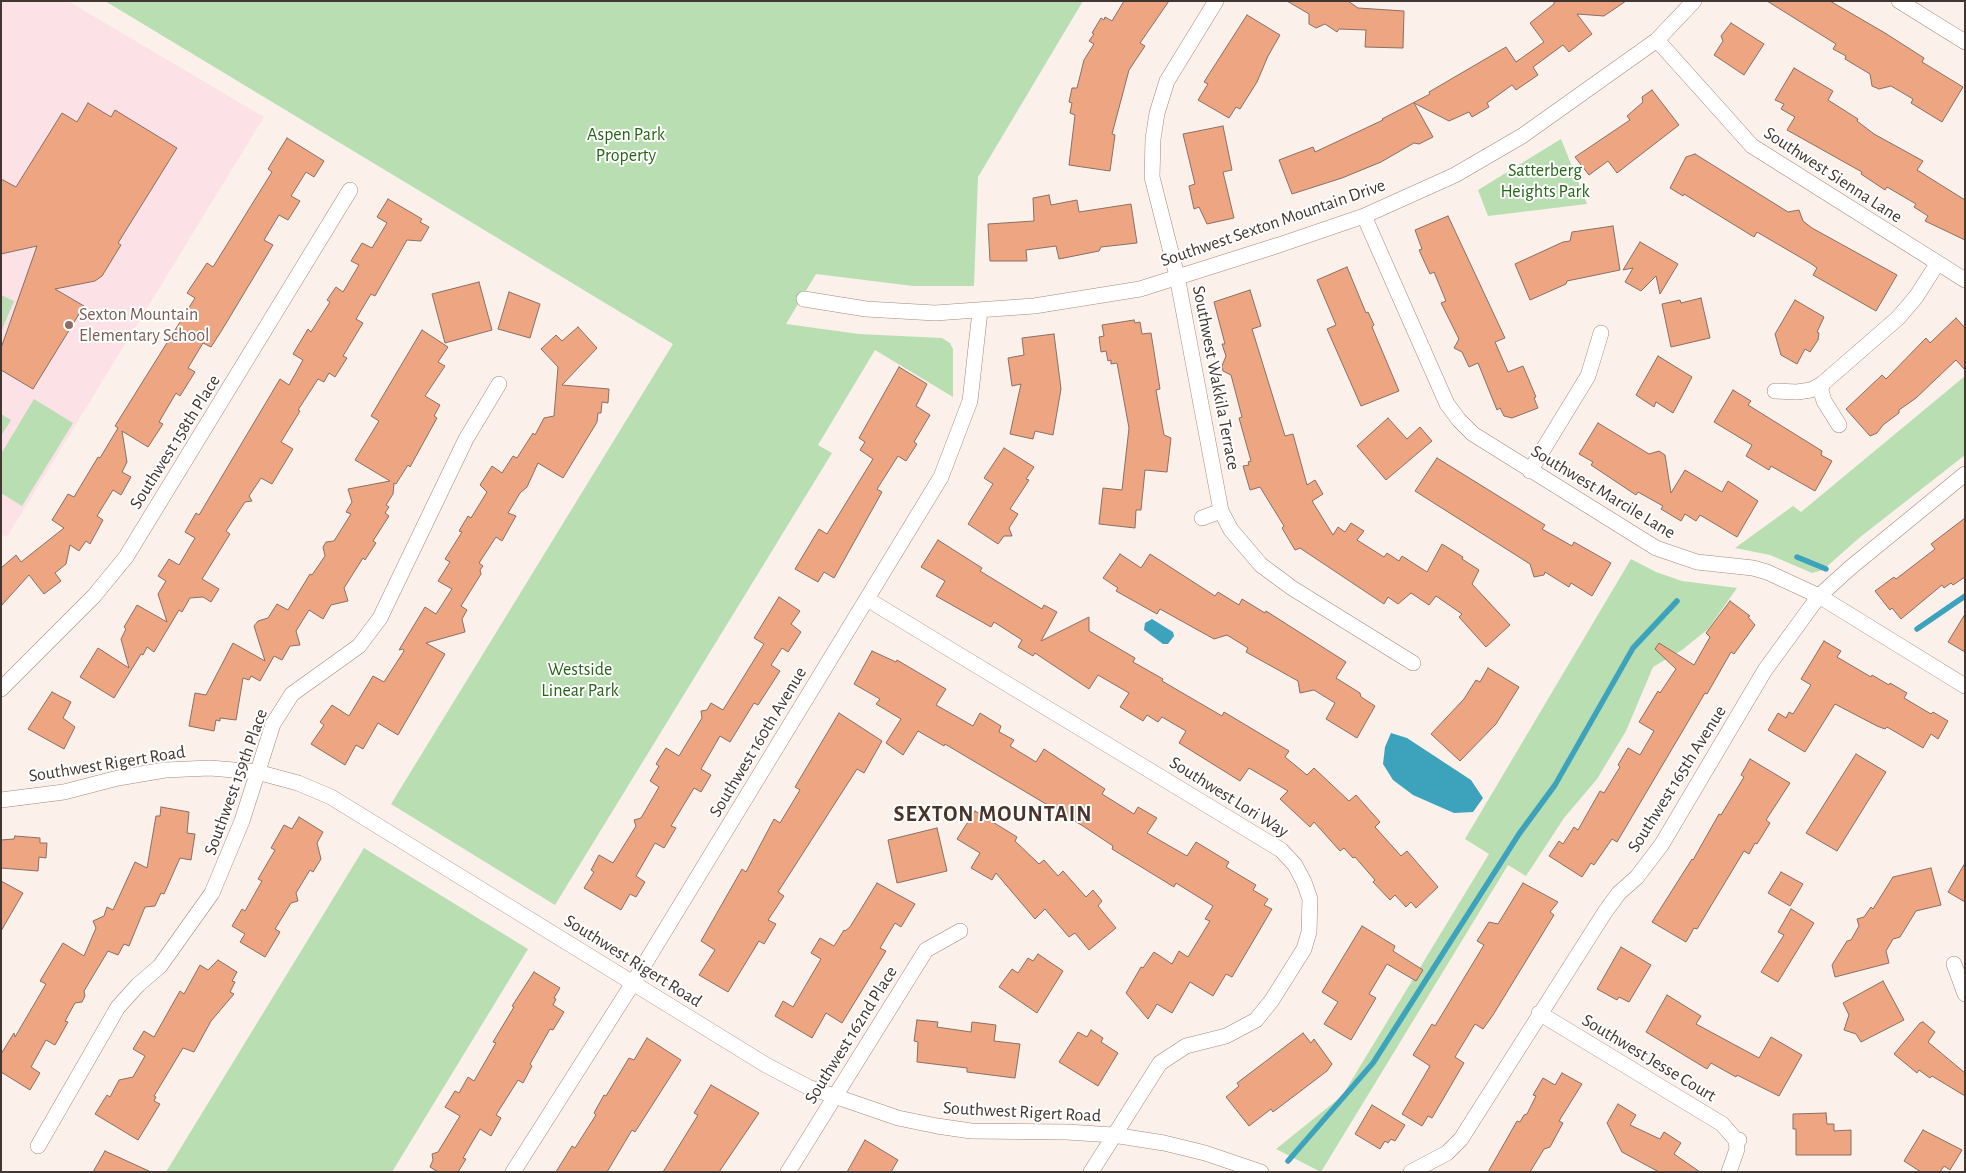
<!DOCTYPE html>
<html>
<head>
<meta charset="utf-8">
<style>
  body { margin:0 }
  #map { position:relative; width:1966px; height:1173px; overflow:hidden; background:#fcf0eb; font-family:"Alegreya Sans",sans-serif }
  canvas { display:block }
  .frame { position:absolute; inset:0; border:2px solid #413631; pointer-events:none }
</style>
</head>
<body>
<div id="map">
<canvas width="1966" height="1173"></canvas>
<div class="frame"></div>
</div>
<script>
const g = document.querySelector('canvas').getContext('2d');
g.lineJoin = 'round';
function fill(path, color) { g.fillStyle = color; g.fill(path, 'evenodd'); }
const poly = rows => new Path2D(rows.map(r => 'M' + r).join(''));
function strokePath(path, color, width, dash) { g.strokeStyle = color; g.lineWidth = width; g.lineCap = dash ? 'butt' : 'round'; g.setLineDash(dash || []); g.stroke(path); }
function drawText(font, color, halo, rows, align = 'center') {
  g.font = font + ' "Alegreya Sans",sans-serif'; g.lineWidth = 4; g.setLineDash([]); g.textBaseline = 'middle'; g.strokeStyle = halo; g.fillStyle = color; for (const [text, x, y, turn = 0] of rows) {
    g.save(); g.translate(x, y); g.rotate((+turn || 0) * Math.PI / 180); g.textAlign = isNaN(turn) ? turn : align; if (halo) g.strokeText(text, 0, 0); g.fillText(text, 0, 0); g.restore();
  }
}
fill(poly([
  [1,1,68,1,264,117,7,537,1,534]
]), '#fce2e6');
fill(poly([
  [105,1,1083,1,978,177,974,286,913,286,816,274,786,324,859,334,942,338,950,343,953,349,953,397,875,350,818,445,832,453,555,905,391,804,673,344],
  [1561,139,1587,204,1488,216,1478,190],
  [1,295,14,301,1,332],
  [1965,376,1965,455,1859,538,1823,570,1812,573,1770,555,1735,548,1793,506,1801,512],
  [34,399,73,423,22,506,1,493,1,454],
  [1,414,11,420,1,436],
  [1631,559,1656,572,1682,581,1737,588,1708,629,1682,650,1653,667,1626,731,1597,779,1564,818,1526,876,1508,865,1321,1172,1276,1149,1342,1096,1489,854,1465,839],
  [364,848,528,949,392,1172,166,1172]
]), '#b9deb2');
fill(poly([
  [1152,619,1173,632,1174,636,1168,644,1163,644,1144,630,1145,623],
  [1391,733,1407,738,1471,780,1483,798,1473,812,1454,813,1438,806,1413,795,1393,780,1383,764,1385,747]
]), '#3da3bd');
strokePath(poly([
  [1797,557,1826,569],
  [1917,629,1965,596],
  [1288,1161,1373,1063,1519,834,1555,785,1633,648,1677,601]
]), '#3da3bd', 5.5);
const building = poly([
  [1124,1,1169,1,1140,43,1145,46,1129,70,1112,134,1115,135,1110,171,1069,165,1075,115,1070,113,1072,103,1069,102,1072,88,1077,88,1084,60,1094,44,1089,41,1094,34,1092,33,1101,18,1104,20,1105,17,1112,21,1124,1],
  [1287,1,1348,1,1358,8,1404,11,1403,48,1365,47,1366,30,1339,29,1337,32,1325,24,1316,28,1309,24,1309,14,1287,1],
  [1554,1,1626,1,1604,16,1577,14,1592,34,1569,52,1563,45,1533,67,1538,75,1516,90,1512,85,1487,103,1489,107,1472,117,1469,112,1449,121,1414,103,1433,137,1419,144,1414,143,1381,162,1342,178,1292,194,1279,160,1313,147,1315,152,1383,120,1382,119,1430,94,1429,92,1506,47,1516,62,1544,42,1530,23,1554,4,1554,1],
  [1767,1,1830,1,1885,33,1924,58,1922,62,1963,87,1942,122,1911,103,1913,99,1891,86,1879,89,1872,86,1870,74,1845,59,1846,56,1833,49,1836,44,1767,1],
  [1247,15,1280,35,1268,56,1257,82,1240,109,1236,107,1229,118,1198,100,1208,84,1204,82,1247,15],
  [1731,23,1764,44,1744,75,1714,55,1723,41,1721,36,1731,23],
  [1794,68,1833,91,1828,100,1858,119,1857,121,1874,134,1923,161,1917,170,1965,200,1965,240,1925,221,1928,216,1914,207,1916,204,1887,187,1885,190,1861,174,1862,172,1787,130,1795,117,1781,109,1784,104,1775,100,1794,68],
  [1652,90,1679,125,1617,173,1608,161,1589,175,1575,157,1630,120,1627,116,1643,102,1642,97,1652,90],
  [88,103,111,117,115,110,177,148,118,243,121,245,102,276,95,281,55,289,84,306,33,389,1,370,1,348,37,246,1,254,1,179,16,187,62,113,77,122,88,103],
  [1223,126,1232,170,1223,172,1234,218,1207,224,1199,207,1194,209,1189,186,1195,184,1183,134,1223,126],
  [287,138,324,161,314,177,306,172,291,196,300,201,288,220,279,215,264,240,273,245,222,330,211,347,203,343,188,368,195,372,180,396,176,393,159,422,163,424,148,447,122,431,127,462,122,472,131,477,121,495,113,490,97,516,103,520,90,544,86,541,79,551,70,545,66,564,55,573,61,581,44,594,29,575,1,606,1,568,16,555,21,562,64,528,52,520,68,494,74,497,98,457,100,458,118,428,115,426,195,298,187,293,207,263,213,267,272,172,268,169,287,138],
  [1695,154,1788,212,1799,210,1803,221,1812,228,1897,275,1876,311,1813,275,1817,268,1810,263,1757,232,1754,237,1684,194,1683,196,1670,188,1686,157,1695,154],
  [1049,195,1051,205,1077,200,1079,212,1131,204,1137,243,1101,247,1099,251,1059,259,1056,246,1026,250,1027,261,990,261,988,224,1034,221,1033,198,1049,195],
  [388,199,422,219,420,222,429,227,421,241,407,240,375,296,371,294,356,319,363,323,343,356,347,358,335,377,329,373,324,382,318,379,298,410,300,411,281,442,293,449,272,484,261,478,249,496,252,501,245,502,226,531,230,534,202,579,219,589,211,602,203,597,190,598,182,612,179,610,154,652,147,647,143,655,141,654,114,698,80,677,98,648,129,668,121,639,126,629,124,627,137,605,167,622,158,594,166,581,158,576,169,559,179,565,195,538,185,532,196,513,199,515,280,379,289,385,303,360,293,354,308,329,311,332,330,302,327,300,336,287,343,292,359,265,351,261,362,243,372,248,387,223,377,217,388,199],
  [1448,216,1505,338,1495,342,1508,372,1523,366,1536,397,1534,398,1538,408,1512,418,1504,416,1500,408,1497,410,1478,363,1469,367,1462,352,1454,348,1459,339,1441,303,1446,301,1434,272,1430,274,1419,250,1422,249,1415,230,1448,216],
  [1613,226,1620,270,1567,281,1566,284,1530,300,1515,264,1563,242,1570,241,1572,232,1613,226],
  [1640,242,1678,264,1660,294,1656,276,1641,291,1625,282,1633,268,1623,270,1640,242],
  [1347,267,1366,313,1368,312,1374,325,1372,327,1399,391,1361,406,1327,329,1336,325,1317,280,1347,267],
  [479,282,492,330,445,343,432,294,479,282],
  [1250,290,1261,326,1252,329,1285,436,1293,434,1307,485,1315,480,1323,494,1312,501,1333,535,1338,527,1345,532,1351,523,1364,531,1357,540,1384,557,1387,553,1399,561,1402,556,1427,572,1442,544,1463,557,1462,559,1479,570,1472,584,1510,625,1486,647,1459,617,1462,614,1436,596,1429,605,1411,593,1398,604,1388,597,1384,604,1300,548,1295,550,1282,528,1284,526,1260,487,1250,490,1243,466,1249,465,1248,462,1251,461,1239,418,1242,417,1231,375,1223,371,1222,366,1226,356,1222,344,1225,344,1214,302,1250,290],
  [509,292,540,304,530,338,498,329,509,292],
  [1701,298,1710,338,1671,347,1662,304,1680,300,1681,303,1701,298],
  [1795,300,1824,317,1817,332,1819,333,1818,340,1810,352,1805,349,1797,364,1781,355,1775,334,1795,300],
  [1956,318,1965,328,1965,370,1956,360,1916,398,1899,410,1899,413,1883,425,1877,433,1870,436,1846,409,1882,375,1886,379,1926,338,1930,343,1956,318],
  [1134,320,1135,323,1140,322,1142,334,1151,333,1160,389,1156,390,1164,435,1171,438,1167,472,1145,470,1141,510,1136,510,1135,528,1099,524,1103,488,1122,490,1129,428,1117,363,1111,364,1111,360,1108,361,1106,351,1101,352,1099,337,1104,336,1102,325,1134,320],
  [578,327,597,348,562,385,609,389,608,403,602,402,601,413,598,413,597,422,563,478,538,463,527,487,520,493,508,513,516,516,507,532,502,541,496,537,479,563,483,566,480,570,481,574,461,606,467,610,462,619,465,632,426,643,445,654,398,735,378,723,363,749,356,745,345,765,311,744,324,725,320,722,332,705,349,716,373,676,384,682,404,651,403,649,399,650,425,607,436,614,452,589,438,581,450,562,445,559,462,532,459,531,468,516,471,518,487,492,480,485,492,466,502,473,513,456,517,458,533,433,535,435,544,418,554,416,558,367,541,349,556,335,562,341,578,327],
  [422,330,448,347,438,362,445,366,425,396,440,405,434,416,437,418,410,467,408,465,396,484,394,483,393,494,386,505,389,507,385,513,389,516,373,541,376,543,365,560,363,558,344,588,348,601,331,605,323,619,309,610,296,631,300,645,290,646,282,660,274,656,260,681,251,676,249,680,243,678,236,720,220,718,220,721,216,720,214,731,189,726,195,693,206,695,233,643,265,661,254,626,258,621,268,618,277,604,288,610,310,574,312,575,325,556,323,547,326,542,334,541,351,514,346,512,352,502,348,489,390,481,355,460,379,421,371,416,422,330],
  [1054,334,1061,389,1053,435,1035,431,1033,439,1010,434,1021,384,1012,386,1008,358,1024,355,1022,338,1054,334],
  [1658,356,1692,377,1673,413,1656,402,1654,407,1636,395,1658,356],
  [899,367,927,384,916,406,930,415,914,442,917,444,906,461,898,456,877,489,882,492,834,578,824,572,818,582,795,569,819,529,827,534,873,459,860,450,865,442,859,438,899,367],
  [1733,390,1751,401,1748,405,1822,451,1821,455,1832,461,1815,491,1771,466,1769,470,1746,456,1752,445,1714,422,1733,390],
  [1388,418,1407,439,1420,427,1432,441,1386,480,1357,446,1388,418],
  [1598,423,1649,454,1659,451,1665,455,1671,493,1685,470,1722,492,1728,481,1758,501,1737,537,1700,515,1696,521,1685,514,1681,521,1661,509,1663,506,1638,492,1636,495,1591,465,1593,462,1579,454,1598,423],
  [1004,448,1034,467,1026,479,1029,480,1010,509,1018,514,1009,528,1012,536,1004,536,998,544,968,524,993,484,984,478,1004,448],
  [1437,458,1545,525,1542,529,1572,546,1574,542,1611,563,1592,596,1571,583,1569,587,1545,572,1544,575,1534,577,1530,564,1415,491,1437,458],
  [1965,518,1965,577,1953,585,1951,583,1944,588,1942,585,1901,619,1892,608,1890,610,1875,591,1894,577,1896,579,1935,549,1931,544,1965,518],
  [938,540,982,568,980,571,1042,609,1044,605,1057,612,1041,641,1089,617,1089,631,1135,658,1133,662,1163,679,1162,681,1222,716,1224,712,1289,751,1285,757,1307,775,1314,768,1349,801,1356,795,1380,822,1375,827,1401,856,1407,851,1438,887,1416,908,1411,902,1406,907,1395,895,1390,900,1373,882,1375,880,1355,857,1353,858,1344,848,1340,851,1314,822,1310,827,1280,799,1288,791,1249,768,1240,781,1179,743,1186,731,1162,717,1158,722,1147,715,1143,721,1120,707,1129,693,1098,675,1089,689,1035,653,1033,656,1018,647,1022,640,994,622,991,627,936,596,945,581,921,567,938,540],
  [1120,554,1141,568,1150,554,1215,596,1218,592,1239,605,1242,599,1265,613,1266,611,1346,662,1336,678,1360,693,1361,697,1375,706,1357,738,1326,719,1335,703,1314,690,1300,693,1298,681,1246,652,1248,648,1227,635,1214,639,1160,609,1157,614,1116,591,1118,588,1103,578,1120,554],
  [779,597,800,611,791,624,801,632,788,652,782,648,771,665,780,671,758,705,754,703,730,742,720,736,701,769,711,775,701,792,694,788,671,826,676,828,664,848,655,843,636,876,645,882,636,897,630,894,621,910,584,888,594,872,591,870,599,855,613,863,636,826,634,820,641,818,659,787,650,781,659,766,656,764,666,748,679,756,702,718,701,711,707,710,711,703,723,710,764,644,754,638,779,597],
  [1730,601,1750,616,1748,617,1755,625,1734,654,1731,652,1707,694,1705,693,1617,842,1612,839,1594,865,1591,863,1582,877,1549,856,1559,841,1563,844,1574,827,1578,830,1600,791,1604,793,1620,767,1618,765,1628,748,1640,755,1654,731,1639,722,1658,691,1660,693,1676,669,1655,649,1659,643,1694,665,1710,637,1706,633,1730,601],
  [1965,614,1965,652,1948,642,1965,614],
  [1824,641,1841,651,1837,657,1871,677,1872,675,1889,685,1890,683,1907,693,1904,698,1931,714,1933,712,1948,721,1938,739,1931,734,1923,748,1887,727,1885,729,1877,726,1835,704,1805,752,1768,730,1778,713,1786,718,1789,712,1793,714,1811,685,1801,679,1824,641],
  [872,651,896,662,897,660,946,689,936,705,973,726,980,713,1001,726,999,732,1014,740,1010,746,1036,762,1044,749,1105,789,1102,794,1134,814,1138,807,1157,818,1147,833,1187,856,1196,842,1229,862,1226,867,1256,885,1253,890,1268,899,1264,905,1272,909,1232,977,1226,974,1213,996,1190,982,1172,1013,1157,1004,1148,1019,1126,993,1141,967,1143,968,1154,952,1172,964,1179,951,1188,957,1210,921,1205,919,1213,906,1176,883,1174,887,1112,849,1113,846,1083,826,945,744,944,746,918,731,903,755,886,743,901,719,876,704,880,699,854,684,872,651],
  [1488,668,1519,687,1496,724,1460,761,1431,734,1464,699,1476,680,1480,682,1488,668],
  [52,692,71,702,63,718,75,727,64,749,28,729,52,692],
  [839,713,882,741,864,773,857,769,778,892,784,896,768,920,776,924,764,944,759,941,728,992,699,975,715,950,701,941,742,869,746,872,774,819,780,823,800,790,795,787,839,713],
  [1856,754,1886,772,1837,851,1806,833,1856,754],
  [1750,759,1790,783,1766,820,1770,823,1757,844,1755,843,1749,854,1744,851,1697,929,1694,928,1686,942,1652,922,1692,859,1693,860,1719,814,1721,815,1744,777,1741,775,1750,759],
  [161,807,189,812,187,833,195,834,191,860,180,858,164,894,161,893,155,906,145,907,129,946,124,944,118,955,108,951,84,991,85,996,82,1002,75,1003,65,1021,68,1022,55,1045,46,1040,31,1067,40,1073,30,1090,1,1072,1,1054,14,1033,15,1037,46,984,40,981,63,943,84,956,96,928,93,921,104,916,107,907,113,910,135,862,147,868,156,816,160,816,161,807],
  [975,811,1017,837,1015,841,1039,864,1044,860,1058,876,1063,871,1086,897,1093,890,1102,901,1098,906,1116,928,1089,950,1075,933,1069,937,1045,909,1035,919,996,873,992,880,971,868,980,853,957,839,975,811],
  [299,817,323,832,317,843,321,859,313,872,310,870,296,893,298,901,291,903,275,929,280,932,265,957,240,942,245,934,232,926,242,909,245,911,262,881,258,879,275,850,271,848,284,825,292,829,299,817],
  [937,828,947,871,897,883,888,840,937,828],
  [15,836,40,838,40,843,47,843,46,858,39,857,38,871,1,868,1,840,14,839,15,836],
  [1965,863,1965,902,1948,892,1965,863],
  [1931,868,1941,905,1916,911,1900,937,1893,939,1886,951,1889,963,1835,977,1832,965,1847,941,1851,940,1859,926,1857,919,1864,917,1871,907,1873,909,1893,877,1931,868],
  [1781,872,1803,884,1790,906,1768,893,1781,872],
  [1,881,23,893,1,931,1,881],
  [877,883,915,904,901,927,895,923,880,948,886,951,842,1023,826,1013,812,1038,775,1016,783,1001,793,1007,821,959,811,953,820,938,834,946,844,930,845,931,850,927,877,883],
  [1523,883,1558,902,1550,912,1554,915,1493,1015,1483,1029,1475,1024,1455,1057,1464,1063,1432,1118,1428,1116,1422,1126,1402,1114,1430,1066,1413,1055,1432,1024,1435,1026,1484,945,1477,941,1489,922,1498,924,1523,883],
  [1791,909,1814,923,1778,982,1761,972,1784,935,1778,932,1791,909],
  [1362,926,1395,946,1393,951,1423,970,1416,981,1387,964,1369,994,1376,998,1351,1040,1324,1024,1338,1002,1322,992,1362,926],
  [1621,947,1651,965,1629,1002,1619,997,1617,1000,1597,989,1621,947],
  [1038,954,1063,971,1037,1013,999,987,1012,969,1018,973,1028,958,1033,961,1038,954],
  [218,960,237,972,232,981,235,982,230,992,234,994,211,1021,194,1052,183,1048,154,1096,156,1097,154,1101,160,1104,138,1140,95,1114,107,1095,110,1097,119,1080,133,1077,145,1056,133,1049,144,1031,154,1037,180,991,184,994,200,965,208,970,218,960],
  [534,972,560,988,554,998,556,999,553,1005,564,1012,553,1030,550,1029,530,1064,532,1066,523,1083,518,1080,496,1115,501,1118,491,1136,480,1129,463,1158,466,1159,458,1172,438,1172,430,1167,433,1160,432,1154,438,1152,460,1116,445,1107,455,1091,459,1093,468,1077,474,1081,496,1043,493,1042,514,1007,512,1006,534,972],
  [1883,981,1904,1020,1861,1042,1856,1034,1844,1030,1849,1015,1843,1003,1883,981],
  [1667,995,1701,1016,1696,1024,1759,1058,1771,1037,1802,1055,1779,1096,1737,1075,1736,1077,1711,1063,1707,1069,1646,1032,1667,995],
  [917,1020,938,1022,937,1027,971,1032,972,1022,996,1025,994,1041,1020,1044,1015,1078,967,1072,967,1068,917,1062,918,1042,914,1041,917,1020],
  [1923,1022,1935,1032,1928,1042,1965,1073,1965,1096,1932,1076,1930,1078,1919,1070,1917,1073,1894,1054,1920,1023,1923,1022],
  [1091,1030,1103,1038,1101,1042,1118,1053,1098,1086,1059,1062,1078,1032,1087,1037,1091,1030],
  [1303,1033,1311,1043,1314,1039,1332,1064,1327,1071,1273,1112,1271,1109,1249,1126,1226,1097,1239,1086,1237,1083,1303,1033],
  [647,1038,681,1060,635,1132,632,1130,607,1172,556,1172,572,1146,575,1148,596,1115,594,1113,604,1095,606,1096,629,1058,634,1060,647,1038],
  [1562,1073,1582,1084,1559,1121,1563,1123,1550,1147,1544,1149,1530,1172,1488,1172,1517,1121,1520,1122,1524,1115,1527,1114,1536,1096,1533,1095,1543,1078,1555,1085,1562,1073],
  [711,1085,759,1113,719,1172,663,1172,698,1115,694,1113,711,1085],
  [1618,1104,1636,1115,1630,1125,1660,1139,1664,1132,1681,1143,1674,1154,1700,1172,1659,1172,1622,1152,1607,1123,1618,1104],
  [1372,1105,1405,1125,1395,1141,1391,1139,1388,1143,1385,1141,1380,1149,1355,1134,1372,1105],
  [1826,1113,1827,1124,1834,1124,1834,1131,1851,1130,1851,1155,1796,1155,1796,1129,1793,1129,1793,1114,1826,1113],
  [1923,1130,1962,1150,1950,1170,1944,1166,1940,1172,1921,1172,1904,1161,1923,1130],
  [865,1140,898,1160,891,1172,847,1172,865,1140],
  [105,1151,151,1172,93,1172,105,1151]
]);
fill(building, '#eea582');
strokePath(building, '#896f63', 1);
const minor = poly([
  [1216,1,1167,81,1157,113,1153,139,1152,177,1177,276,1221,511,1231,530,1261,565,1292,588,1413,663],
  [1899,1,1965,42],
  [1657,40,1752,146,1965,280],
  [1364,216,1447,404,1459,420,1473,434,1656,548,1697,562,1753,568,1767,572,1819,596,1965,686],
  [804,299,866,309,935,313,1034,306,1140,289,1279,245,1364,216,1455,175,1522,136,1657,40,1694,1],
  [1822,384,1821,391,1824,401,1839,425],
  [1775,391,1797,392,1811,390,1822,384,1898,318,1916,297,1937,264],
  [1530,471,1588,376,1601,333],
  [1202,518,1221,511],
  [867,599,1281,850,1295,865,1304,882,1310,899,1309,932,1304,949,1272,1000,1256,1020,1226,1036,1186,1046,1160,1063,1091,1172],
  [1,689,94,596,126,557,350,190],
  [1,800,64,792,118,778,165,770,210,768,257,772,298,783,331,797,766,1065,808,1087,898,1118,937,1126,971,1131,1067,1132,1113,1135,1164,1143,1205,1153,1261,1172],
  [1954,964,1965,994],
  [1539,1013,1722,1124,1736,1140,1739,1140],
  [38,1146,118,1007,138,985,160,966,212,893,242,821,273,724,292,694,359,646,380,618,466,439,499,384],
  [513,1172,633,983,941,477,970,401,980,311],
  [788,1172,926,950,960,931],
  [1411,1172,1447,1153,1461,1139,1605,912,1619,893,1637,877,1662,844,1765,670,1819,596,1850,568,1965,474],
  [1729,1172,1737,1149,1736,1140]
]);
strokePath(minor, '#a3897c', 16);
strokePath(minor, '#fff', 15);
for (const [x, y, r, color] of [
  [69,325,5,"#8d6e63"]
]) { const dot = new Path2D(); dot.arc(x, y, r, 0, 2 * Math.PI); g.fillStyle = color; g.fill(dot); strokePath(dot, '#fff', 2); }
drawText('18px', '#246516', '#fff', [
  ["Aspen Park",626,135],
  ["Property",626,156],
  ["Satterberg",1545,171],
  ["Heights Park",1545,192],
  ["Westside",580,670],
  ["Linear Park",580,691]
]);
drawText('18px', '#413631', '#fff', [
  ["Southwest Sienna Lane",1833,175,33],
  ["Southwest Sexton Mountain Drive",1273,223,-19],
  ["Southwest Wakkila Terrace",1216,378,79],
  ["Southwest 158th Place",175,442,-58],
  ["Southwest Marcile Lane",1603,492,31],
  ["Southwest 160th Avenue",758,742,-59],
  ["Southwest Rigert Road",107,764,-9],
  ["Southwest 165th Avenue",1677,779,-58],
  ["Southwest 159th Place",236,782,-70],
  ["Southwest Lori Way",1229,797,32],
  ["Southwest Rigert Road",633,961,32],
  ["Southwest 162nd Place",851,1035,-58],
  ["Southwest Jesse Court",1649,1058,31],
  ["Southwest Rigert Road",1022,1112,3]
]);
drawText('18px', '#785e54', '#fff', [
  ["Sexton Mountain",79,315],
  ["Elementary School",79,336]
], 'left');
g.letterSpacing = '1px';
drawText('bold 22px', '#4a3429', '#fff', [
  ["SEXTON MOUNTAIN",993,814]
]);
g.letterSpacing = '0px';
</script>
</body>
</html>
